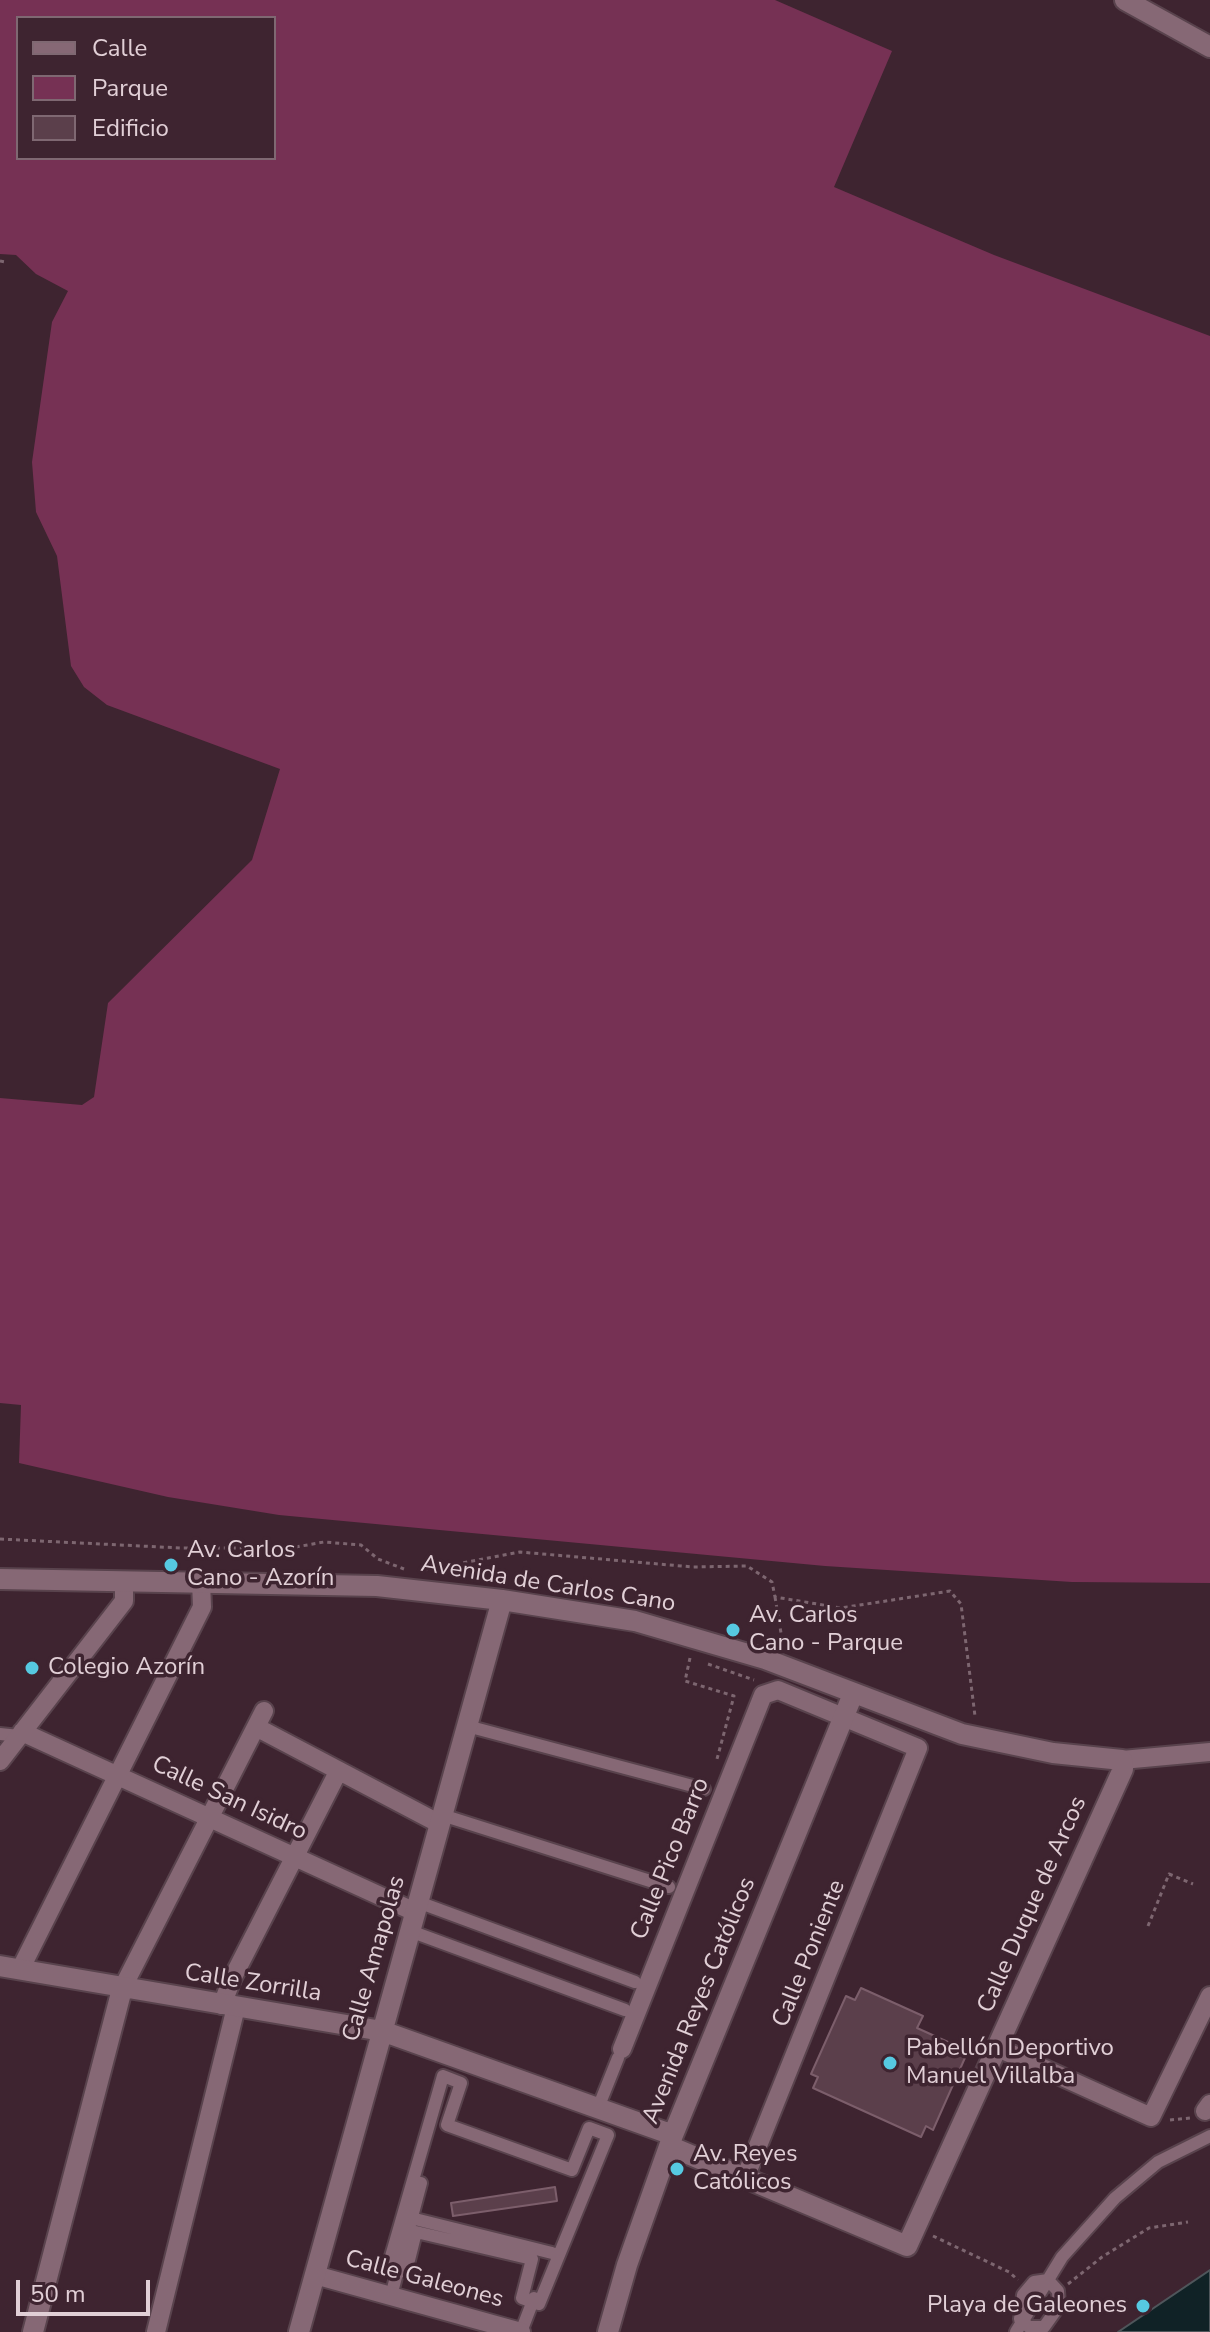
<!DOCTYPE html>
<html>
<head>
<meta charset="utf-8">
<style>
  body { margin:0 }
  #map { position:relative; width:1210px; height:2332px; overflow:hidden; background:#3e2430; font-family:"Nunito Sans",sans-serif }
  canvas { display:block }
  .legend { position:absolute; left:16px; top:16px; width:260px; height:144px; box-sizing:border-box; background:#3e2430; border:2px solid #7f6872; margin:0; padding:10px 14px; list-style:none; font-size:24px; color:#e1cfd6 }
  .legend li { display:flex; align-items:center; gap:16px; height:40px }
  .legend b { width:40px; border:2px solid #7f6872 }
  .scale { position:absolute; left:16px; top:2280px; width:134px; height:36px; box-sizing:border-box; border:4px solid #e1cfd6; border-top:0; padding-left:10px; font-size:24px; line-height:28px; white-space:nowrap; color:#e1cfd6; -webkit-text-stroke:6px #3e2430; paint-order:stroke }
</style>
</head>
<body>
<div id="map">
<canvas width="1210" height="2332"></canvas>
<ul class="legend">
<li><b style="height:10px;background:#866875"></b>Calle</li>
<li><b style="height:22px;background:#763154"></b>Parque</li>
<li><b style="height:22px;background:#5b3f4b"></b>Edificio</li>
</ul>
<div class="scale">50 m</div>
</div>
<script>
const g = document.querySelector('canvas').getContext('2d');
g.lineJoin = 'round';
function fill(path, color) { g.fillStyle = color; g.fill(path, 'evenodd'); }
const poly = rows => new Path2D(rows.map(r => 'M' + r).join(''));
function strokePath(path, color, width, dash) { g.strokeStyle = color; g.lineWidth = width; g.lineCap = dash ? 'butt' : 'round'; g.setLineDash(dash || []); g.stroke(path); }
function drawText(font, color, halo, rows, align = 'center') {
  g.font = font + ' "Nunito Sans",sans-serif'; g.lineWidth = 7; g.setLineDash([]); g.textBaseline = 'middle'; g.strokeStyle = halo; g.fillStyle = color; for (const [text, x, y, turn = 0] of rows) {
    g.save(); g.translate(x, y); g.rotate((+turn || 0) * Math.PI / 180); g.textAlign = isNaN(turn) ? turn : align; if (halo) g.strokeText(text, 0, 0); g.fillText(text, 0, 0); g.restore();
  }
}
fill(poly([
  [0,0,775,0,892,51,834,187,994,255,1210,336,1210,1583,1072,1582,825,1566,279,1515,168,1497,19,1463,21,1405,0,1403,0,1098,82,1105,94,1097,108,1003,252,860,280,769,107,705,84,687,71,666,57,556,36,512,32,462,52,322,68,291,36,274,16,255,0,254],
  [18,18,274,18,274,158,18,158]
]), '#763154');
const water = poly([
  [1210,2270,1210,2332,1118,2332,1210,2270]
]);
fill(water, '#102226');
strokePath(water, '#4f565b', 2);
const building = poly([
  [861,1988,923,2016,917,2028,968,2051,933,2130,926,2126,921,2137,813,2088,818,2077,811,2074,846,1996,855,2000,861,1988],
  [555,2187,557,2201,453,2216,451,2203,555,2187]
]);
fill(building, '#5b3f4b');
strokePath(building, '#7c5e6b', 2);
const pedestrian = poly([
  [467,1726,704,1789],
  [0,1734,19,1736],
  [442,1815,669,1887],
  [418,1902,635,1982],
  [410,1931,625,2010],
  [443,2076,461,2083,447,2125,572,2170,589,2128,608,2135,539,2304,522,2298,532,2259,416,2232,406,2272,388,2267,443,2076],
  [598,2108,618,2058],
  [411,2218,552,2253],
  [1048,2280,1058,2291,1059,2306,1044,2327,1029,2327,1020,2319,1023,2295,1034,2282,1048,2280],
  [391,2296,421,2183],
  [521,2332,534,2298],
  [1016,2332,1062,2257,1115,2198,1158,2162,1210,2136]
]);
const minor = poly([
  [256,1727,440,1824],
  [22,1732,415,1912],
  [1122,1760,1210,1752],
  [0,1761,124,1601,124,1583],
  [20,1970,202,1607,201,1581],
  [122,1989,264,1711],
  [222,2005,232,1979,338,1772],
  [996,2047,1151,2117,1210,1996],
  [622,2049,763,1695,778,1690,918,1748,745,2178],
  [1205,2111,1210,2104],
  [315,2275,521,2332],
  [156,2332,236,2007]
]);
const tertiary = poly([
  [1125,0,1210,47],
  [0,1579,377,1586,502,1600,635,1621,765,1659,962,1734,1053,1753,1122,1760,1123,1769,907,2246,669,2146],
  [0,1966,382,2031,673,2135],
  [33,2332,122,1989],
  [299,2332,502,1600],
  [608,2332,627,2265,673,2135,853,1694]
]);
strokePath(pedestrian, '#59434d', 16);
strokePath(minor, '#59434d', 22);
strokePath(tertiary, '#59434d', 24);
strokePath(poly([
  [0,261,6,262],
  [0,1539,181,1548,290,1548,324,1542,361,1545,378,1559,404,1569],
  [424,1570,520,1552,693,1567,747,1566,772,1582,775,1597,841,1608,950,1591,961,1604,975,1716],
  [775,1597,783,1645],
  [690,1658,685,1681,734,1696,717,1759],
  [708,1664,754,1680],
  [1148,1926,1169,1874,1193,1884],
  [1170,2120,1190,2118],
  [933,2236,1009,2272,1018,2280],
  [1068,2284,1102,2257,1149,2228,1188,2222]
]), '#7d6670', 3, [4, 4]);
strokePath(pedestrian, '#866875', 12);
strokePath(minor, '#866875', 18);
strokePath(tertiary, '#866875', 20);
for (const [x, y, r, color] of [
  [171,1565,8,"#56c9e1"],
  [733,1630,8,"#56c9e1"],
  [32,1668,8,"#56c9e1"],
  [890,2063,8,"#56c9e1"],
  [677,2169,8,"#56c9e1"],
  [1143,2306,8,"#56c9e1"]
]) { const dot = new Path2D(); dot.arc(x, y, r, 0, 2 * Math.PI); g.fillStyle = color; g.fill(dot); strokePath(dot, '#3e2430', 3); }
drawText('24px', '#e1cfd6', '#3e2430', [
  ["Av. Carlos",187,1551],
  ["Cano - Azorín",187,1579],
  ["Av. Carlos",749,1616],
  ["Cano - Parque",749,1644],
  ["Colegio Azorín",48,1668],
  ["Pabellón Deportivo",906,2049],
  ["Manuel Villalba",906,2077],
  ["Av. Reyes",693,2155],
  ["Católicos",693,2183],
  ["Playa de Galeones",1127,2306,"right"]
], 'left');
drawText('24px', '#e1cfd6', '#3e2430', [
  ["Avenida de Carlos Cano",548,1585,9],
  ["Calle San Isidro",229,1799,25],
  ["Calle Pico Barro",671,1859,-68],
  ["Calle Duque de Arcos",1033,1905,-66],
  ["Calle Poniente",810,1954,-68],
  ["Calle Amapolas",375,1959,-74],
  ["Calle Zorrilla",253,1984,9],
  ["Avenida Reyes Católicos",700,2001,-68],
  ["Calle Galeones",424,2280,15]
]);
</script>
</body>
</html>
